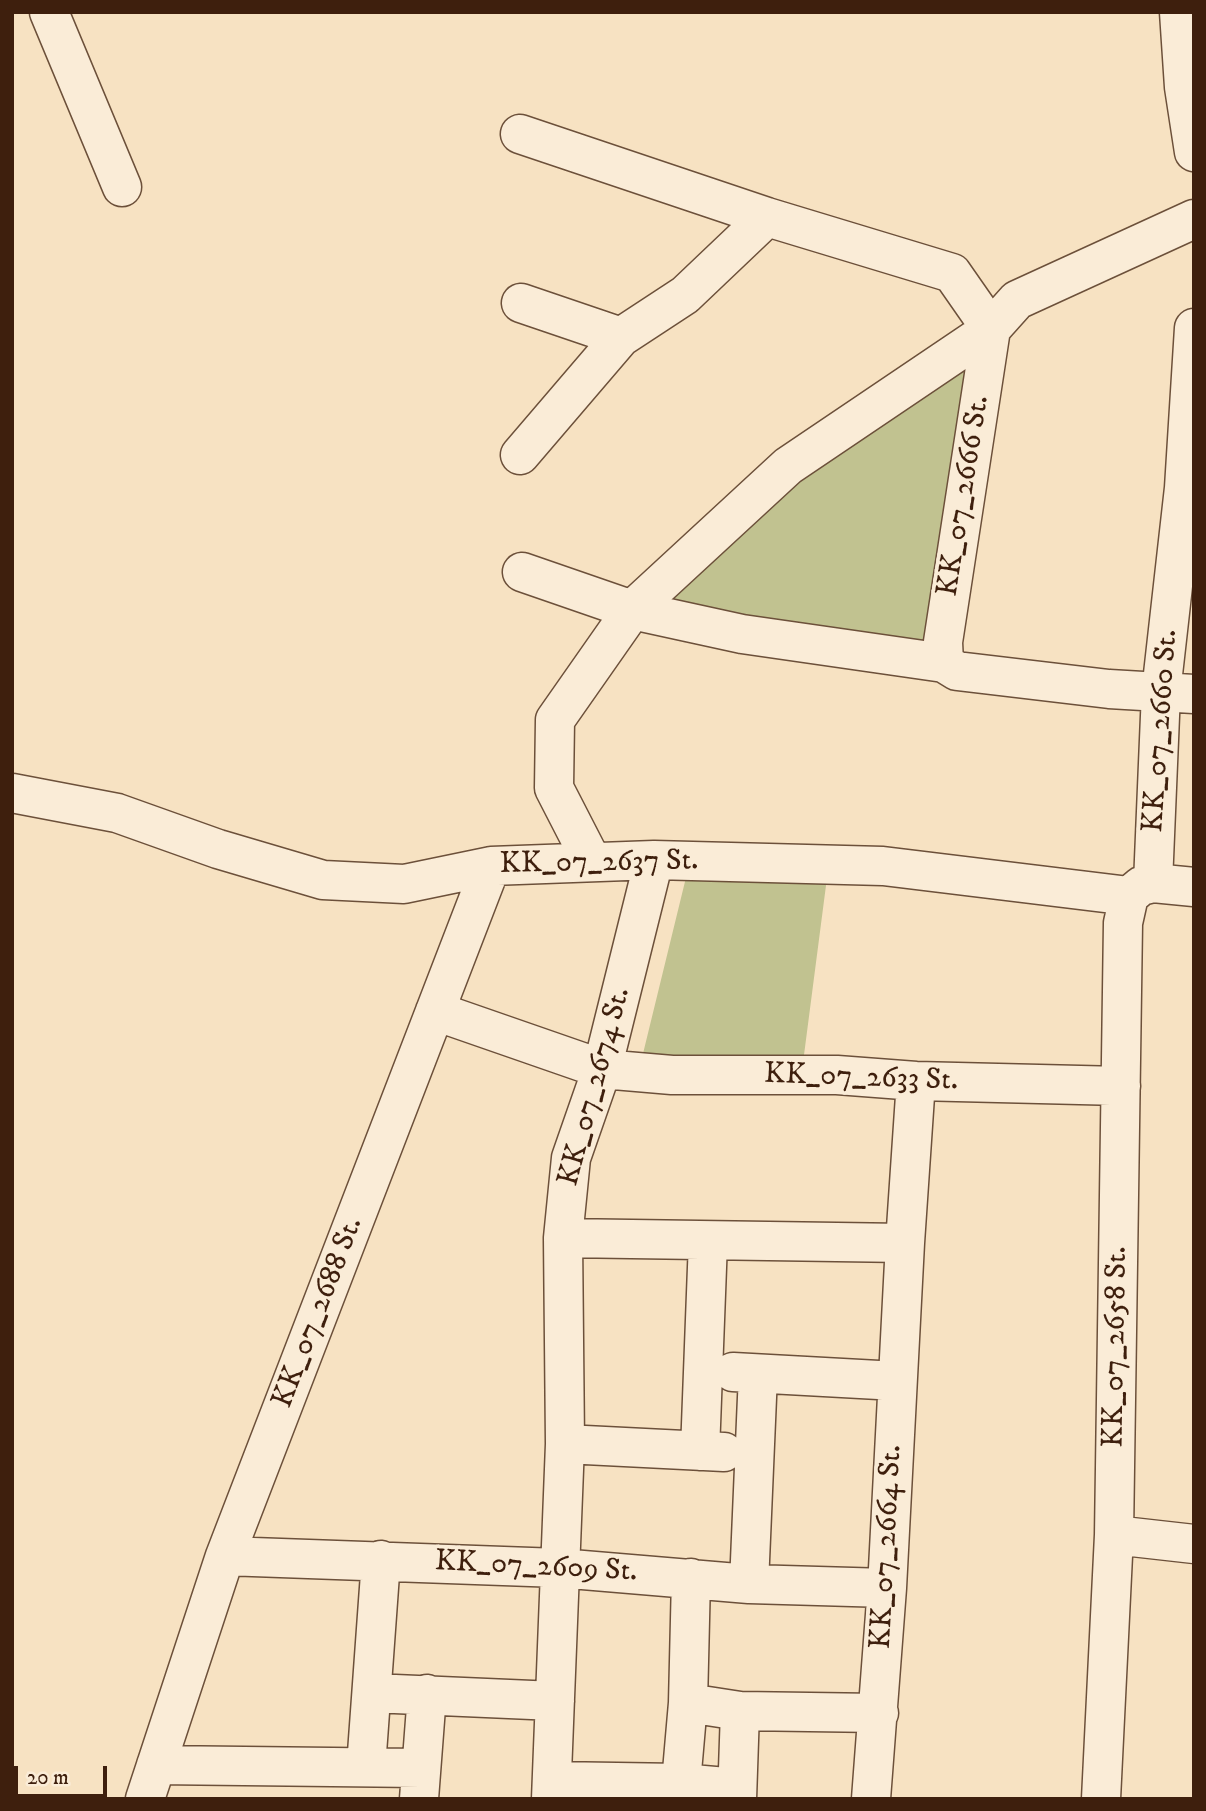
<!DOCTYPE html>
<html>
<head>
<meta charset="utf-8">
<style>
  body { margin:0 }
  #map { position:relative; width:1206px; height:1811px; overflow:hidden; background:#f7e2c2; font-family:"IM FELL DW Pica",serif }
  canvas { display:block }
  .frame { position:absolute; inset:0; border:14px solid #3e1f0d; pointer-events:none }
  .scale { position:absolute; left:14px; top:1766px; width:93px; height:32px; box-sizing:border-box; border:4px solid #3e1f0d; border-top:0; padding-left:9px; font-size:21px; line-height:24px; white-space:nowrap; color:#3e1f0d; -webkit-text-stroke:5px #faecd7; paint-order:stroke }
</style>
</head>
<body>
<div id="map">
<canvas width="1206" height="1811"></canvas>
<div class="frame"></div>
<div class="scale">20 m</div>
</div>
<script>
const g = document.querySelector('canvas').getContext('2d');
g.lineJoin = 'round';
function fill(path, color) { g.fillStyle = color; g.fill(path, 'evenodd'); }
const poly = rows => new Path2D(rows.map(r => 'M' + r).join(''));
function strokePath(path, color, width, dash) { g.strokeStyle = color; g.lineWidth = width; g.lineCap = dash ? 'butt' : 'round'; g.setLineDash(dash || []); g.stroke(path); }
function drawText(font, color, halo, rows, align = 'center') {
  g.font = font + ' "IM FELL DW Pica",serif'; g.lineWidth = 7; g.setLineDash([]); g.textBaseline = 'middle'; g.strokeStyle = halo; g.fillStyle = color; for (const [text, x, y, turn = 0] of rows) {
    g.save(); g.translate(x, y); g.rotate((+turn || 0) * Math.PI / 180); g.textAlign = isNaN(turn) ? turn : align; if (halo) g.strokeText(text, 0, 0); g.fillText(text, 0, 0); g.restore();
  }
}
fill(poly([
  [991,329,944,663,632,610],
  [691,857,828,870,801,1078,639,1070]
]), '#c1c290');
const minor = poly([
  [49,12,122,187],
  [1179,12,1184,87,1194,152],
  [520,134,767,217,952,273,991,329,788,466,632,610,555,720,554,788,591,860],
  [521,303,621,337],
  [520,455,621,337,685,295,767,217],
  [522,572,632,610,742,634,944,663,957,671,1109,689,1194,694],
  [944,663,943,642,991,329,1017,300,1194,219],
  [12,793,117,813,218,849,323,880,404,884,491,866,654,860,883,866,1129,896,1141,886,1153,883,1194,887],
  [1153,883,1161,692,1184,488,1194,328],
  [435,1011,602,1069,672,1075,837,1075,916,1081,1121,1086],
  [563,1238,905,1243],
  [733,1372,897,1381],
  [565,1444,724,1452],
  [700,1451,708,1241],
  [1114,1535,1194,1544],
  [225,1556,559,1568,749,1584,887,1588],
  [749,1584,758,1374],
  [372,1693,555,1701],
  [688,1703,740,1711,879,1713],
  [156,1765,420,1768],
  [366,1767,381,1560],
  [552,1781,681,1783,737,1788],
  [681,1783,688,1703,691,1578],
  [145,1799,225,1556,491,866],
  [419,1799,427,1694],
  [551,1799,565,1444,563,1238,571,1158,602,1069,654,860],
  [737,1799,740,1711],
  [871,1799,887,1588,905,1243,916,1081],
  [1101,1799,1114,1535,1123,923,1129,896]
]);
strokePath(minor, '#6c503a', 41);
strokePath(minor, '#faecd7', 38);
drawText('30px', '#3e1f0d', '#faecd7', [
  ["KK_07_2666 St.",965,496,-81],
  ["KK_07_2660 St.",1162,731,-86],
  ["KK_07_2637 St.",599,864,-1],
  ["KK_07_2633 St.",861,1079,2],
  ["KK_07_2674 St.",596,1087,-75],
  ["KK_07_2688 St.",319,1313,-69],
  ["KK_07_2658 St.",1117,1347,-89],
  ["KK_07_2664 St.",888,1547,-87],
  ["KK_07_2609 St.",536,1568,3]
]);
</script>
</body>
</html>
